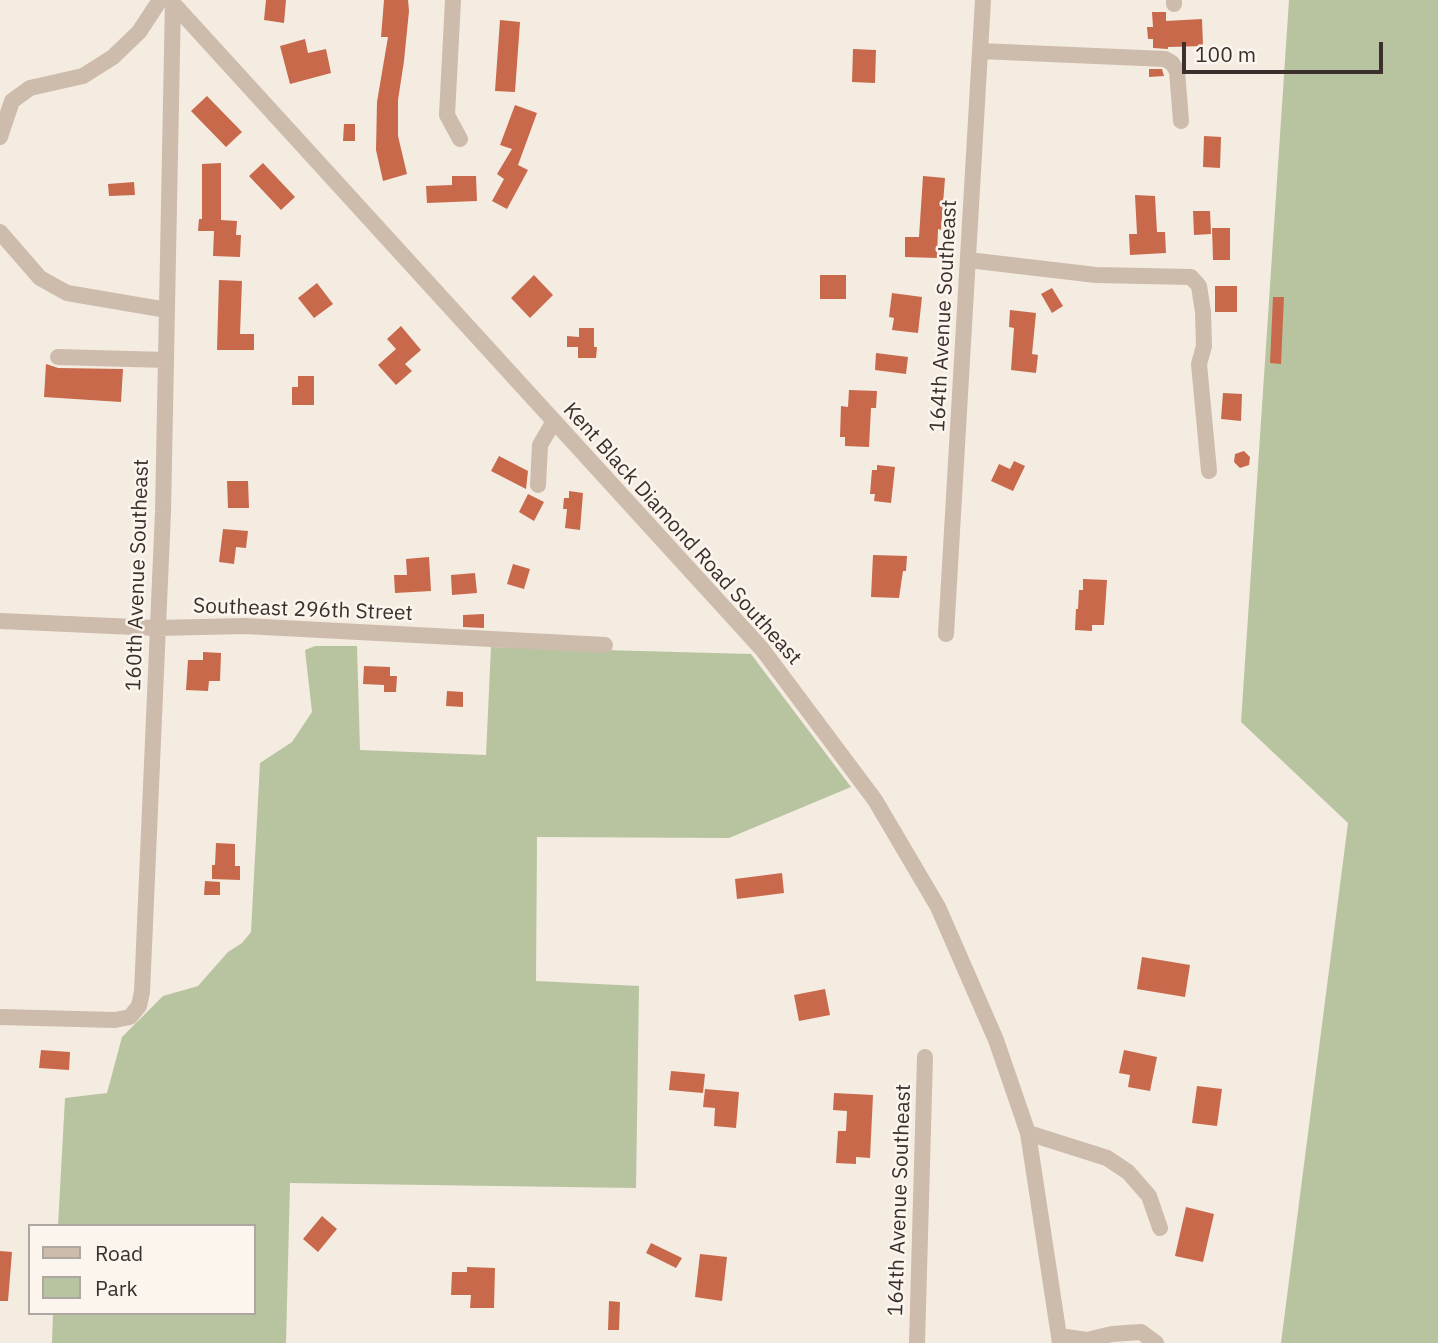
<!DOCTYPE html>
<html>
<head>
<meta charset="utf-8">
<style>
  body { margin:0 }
  #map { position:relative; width:1438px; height:1343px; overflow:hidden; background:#f4ebe1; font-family:"IBM Plex Sans",sans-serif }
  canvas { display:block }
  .legend { position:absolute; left:28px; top:1224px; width:228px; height:91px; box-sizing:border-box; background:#fbf5ee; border:2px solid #aea6a0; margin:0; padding:9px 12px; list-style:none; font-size:21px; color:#3b302b }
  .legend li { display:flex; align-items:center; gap:14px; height:35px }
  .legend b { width:35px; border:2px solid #aea6a0 }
  .scale { position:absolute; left:1182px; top:42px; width:201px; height:32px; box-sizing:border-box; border:4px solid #3b302b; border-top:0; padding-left:9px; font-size:21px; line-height:24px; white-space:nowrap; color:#3b302b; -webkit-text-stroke:5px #fbf5ee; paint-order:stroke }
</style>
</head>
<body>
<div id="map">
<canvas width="1438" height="1343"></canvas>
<ul class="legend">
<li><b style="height:9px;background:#cdbbac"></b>Road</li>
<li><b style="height:19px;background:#b8c4a0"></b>Park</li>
</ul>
<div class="scale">100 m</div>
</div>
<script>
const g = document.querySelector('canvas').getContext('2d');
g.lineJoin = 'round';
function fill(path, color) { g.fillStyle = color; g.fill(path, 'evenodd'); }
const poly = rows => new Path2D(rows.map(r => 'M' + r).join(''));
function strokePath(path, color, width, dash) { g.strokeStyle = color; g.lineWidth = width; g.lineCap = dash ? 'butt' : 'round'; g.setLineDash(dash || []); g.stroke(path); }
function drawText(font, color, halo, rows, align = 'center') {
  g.font = font + ' "IBM Plex Sans",sans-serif'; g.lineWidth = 5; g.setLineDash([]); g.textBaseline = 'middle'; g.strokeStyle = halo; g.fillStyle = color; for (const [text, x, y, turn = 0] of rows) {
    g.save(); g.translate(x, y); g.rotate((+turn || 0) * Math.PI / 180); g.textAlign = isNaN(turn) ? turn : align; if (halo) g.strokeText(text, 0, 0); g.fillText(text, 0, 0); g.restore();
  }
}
fill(poly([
  [1289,0,1438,0,1438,1343,1281,1343,1348,823,1241,722],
  [315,646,357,646,360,750,486,755,491,647,751,654,851,787,729,838,537,837,536,981,639,986,636,1188,290,1183,286,1343,52,1343,53,1313,254,1313,254,1226,58,1226,65,1098,107,1093,122,1037,163,996,198,986,228,952,242,943,251,932,260,763,292,742,312,712,305,650]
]), '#b8c4a0');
fill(poly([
  [266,0,286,0,284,23,264,20],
  [384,0,408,0,409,11,404,61,398,100,398,136,407,174,383,181,376,150,377,102,388,37,381,37],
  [1152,12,1166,12,1166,21,1202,19,1203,46,1168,47,1168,49,1153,48,1153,39,1148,39,1147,27,1153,27],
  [500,20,520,22,515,92,495,91],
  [305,39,308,53,326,49,331,73,290,84,280,46],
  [853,49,876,50,875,83,852,82],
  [1149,69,1162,69,1164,76,1149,77],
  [207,96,242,132,226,147,191,111],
  [515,105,537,113,518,165,528,170,507,209,492,201,504,179,497,174,512,149,500,145],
  [344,124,355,124,355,141,343,141],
  [1204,136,1221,137,1220,168,1203,167],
  [221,163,221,220,237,221,236,235,241,235,240,257,213,256,214,231,198,231,199,219,202,219,202,164],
  [263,163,295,197,281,210,249,176],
  [452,176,476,176,477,201,427,203,426,186,452,185],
  [923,176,945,178,941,230,938,229,937,258,905,257,905,237,919,237],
  [134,182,135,195,109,196,108,184],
  [1135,195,1155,196,1157,232,1165,232,1166,253,1130,255,1129,234,1137,234],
  [1193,211,1210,211,1211,234,1194,235],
  [1212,228,1230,228,1230,260,1213,260],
  [534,275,553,295,530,318,511,298],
  [820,275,846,275,846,299,820,299],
  [219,280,242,281,240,334,254,334,254,350,217,350],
  [317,283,333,304,314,318,298,298],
  [1215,286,1237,286,1237,312,1215,312],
  [1052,288,1063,306,1052,313,1041,294],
  [892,293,922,297,918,333,892,330,894,318,889,317],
  [1273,297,1284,297,1281,364,1270,363],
  [1010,310,1036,313,1032,354,1038,355,1036,373,1011,370,1014,328,1009,327],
  [401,326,421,350,405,364,412,371,396,385,378,365,396,349,387,339],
  [579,328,594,328,594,347,597,347,596,358,578,358,578,347,567,347,567,336,579,337],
  [876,353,908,357,906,374,875,370],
  [46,364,58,368,123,369,121,402,44,397],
  [298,376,314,376,314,405,292,405,292,387,298,387],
  [849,390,877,391,876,408,871,408,869,447,845,446,845,437,840,437,841,406,848,407],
  [1223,393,1242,394,1241,421,1221,419],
  [1244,451,1250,457,1249,465,1240,468,1234,462,1235,454],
  [499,456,528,471,526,489,491,471],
  [1014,461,1025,466,1013,491,991,481,999,464,1010,469],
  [877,465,895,467,891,503,874,501,875,494,870,494,872,470,877,470],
  [227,481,248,481,249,508,228,508],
  [569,491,583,493,580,530,565,528,567,509,563,509,564,498,569,498],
  [528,494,544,502,534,521,519,512],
  [223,529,248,531,246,548,236,547,234,564,219,562],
  [873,555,907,556,906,571,903,571,899,598,871,597],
  [429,557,431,591,395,593,394,575,407,575,406,559],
  [513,564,530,569,524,589,507,584],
  [475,573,477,593,452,595,451,575],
  [1083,579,1107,580,1104,625,1092,625,1092,631,1075,630,1076,609,1078,609,1079,590,1083,590],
  [484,614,484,628,463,627,463,615],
  [203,652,221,653,220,681,209,681,208,691,186,690,188,660,203,660],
  [364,666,390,667,390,676,397,676,396,692,384,692,384,685,363,684],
  [447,691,463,692,463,707,446,706],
  [216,843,235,844,235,866,240,866,240,880,212,879,212,865,215,865],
  [782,873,784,893,737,899,735,879],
  [205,881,220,882,220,895,204,895],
  [1142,957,1190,965,1185,997,1137,989],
  [825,989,830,1015,799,1021,794,995],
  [41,1050,70,1052,69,1070,39,1068],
  [1124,1050,1157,1057,1150,1091,1128,1087,1130,1075,1119,1073],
  [671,1071,705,1074,703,1093,669,1090],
  [1197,1086,1222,1089,1217,1126,1192,1123],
  [705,1089,739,1092,736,1128,714,1126,715,1108,703,1107],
  [834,1093,873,1095,870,1158,856,1157,856,1164,836,1163,838,1131,846,1131,847,1111,833,1110],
  [1186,1207,1214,1214,1203,1262,1175,1256],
  [322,1216,337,1229,318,1252,303,1239],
  [651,1243,682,1258,676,1268,646,1253],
  [0,1251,12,1252,8,1301,0,1301],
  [700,1254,727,1257,722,1301,695,1297],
  [467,1267,495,1268,494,1308,470,1308,471,1295,451,1295,452,1272,467,1272],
  [609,1301,620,1302,619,1330,608,1330]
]), '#c8694b');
strokePath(poly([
  [170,0,762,649,875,800,938,907,996,1040,1028,1133,1060,1343],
  [453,0,447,115,460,139],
  [1174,4,1174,0],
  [980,51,1165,59,1172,63,1177,71,1181,121],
  [0,137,12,101,30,88,83,76,113,57,139,32,160,0],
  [0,232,40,278,67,293,167,310],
  [968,260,1096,275,1191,277,1199,286,1203,312,1204,346,1199,364,1209,471],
  [58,357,166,360],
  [538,485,540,445,554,421],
  [0,621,157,628,245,626,605,645],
  [946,634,983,0],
  [0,1017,115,1020,130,1017,139,1006,142,992,163,512,173,0],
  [1028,1133,1107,1158,1128,1172,1149,1196,1160,1228],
  [1059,1336,1087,1340,1112,1334,1141,1332,1156,1343],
  [917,1343,925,1057]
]), '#cdbbac', 16);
drawText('21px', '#3b302b', '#fbf5ee', [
  ["164th Avenue Southeast",944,316,-87],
  ["Kent Black Diamond Road Southeast",682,534,48],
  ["160th Avenue Southeast",138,575,-88],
  ["Southeast 296th Street",303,610,2],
  ["164th Avenue Southeast",900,1200,-88]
]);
</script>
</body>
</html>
